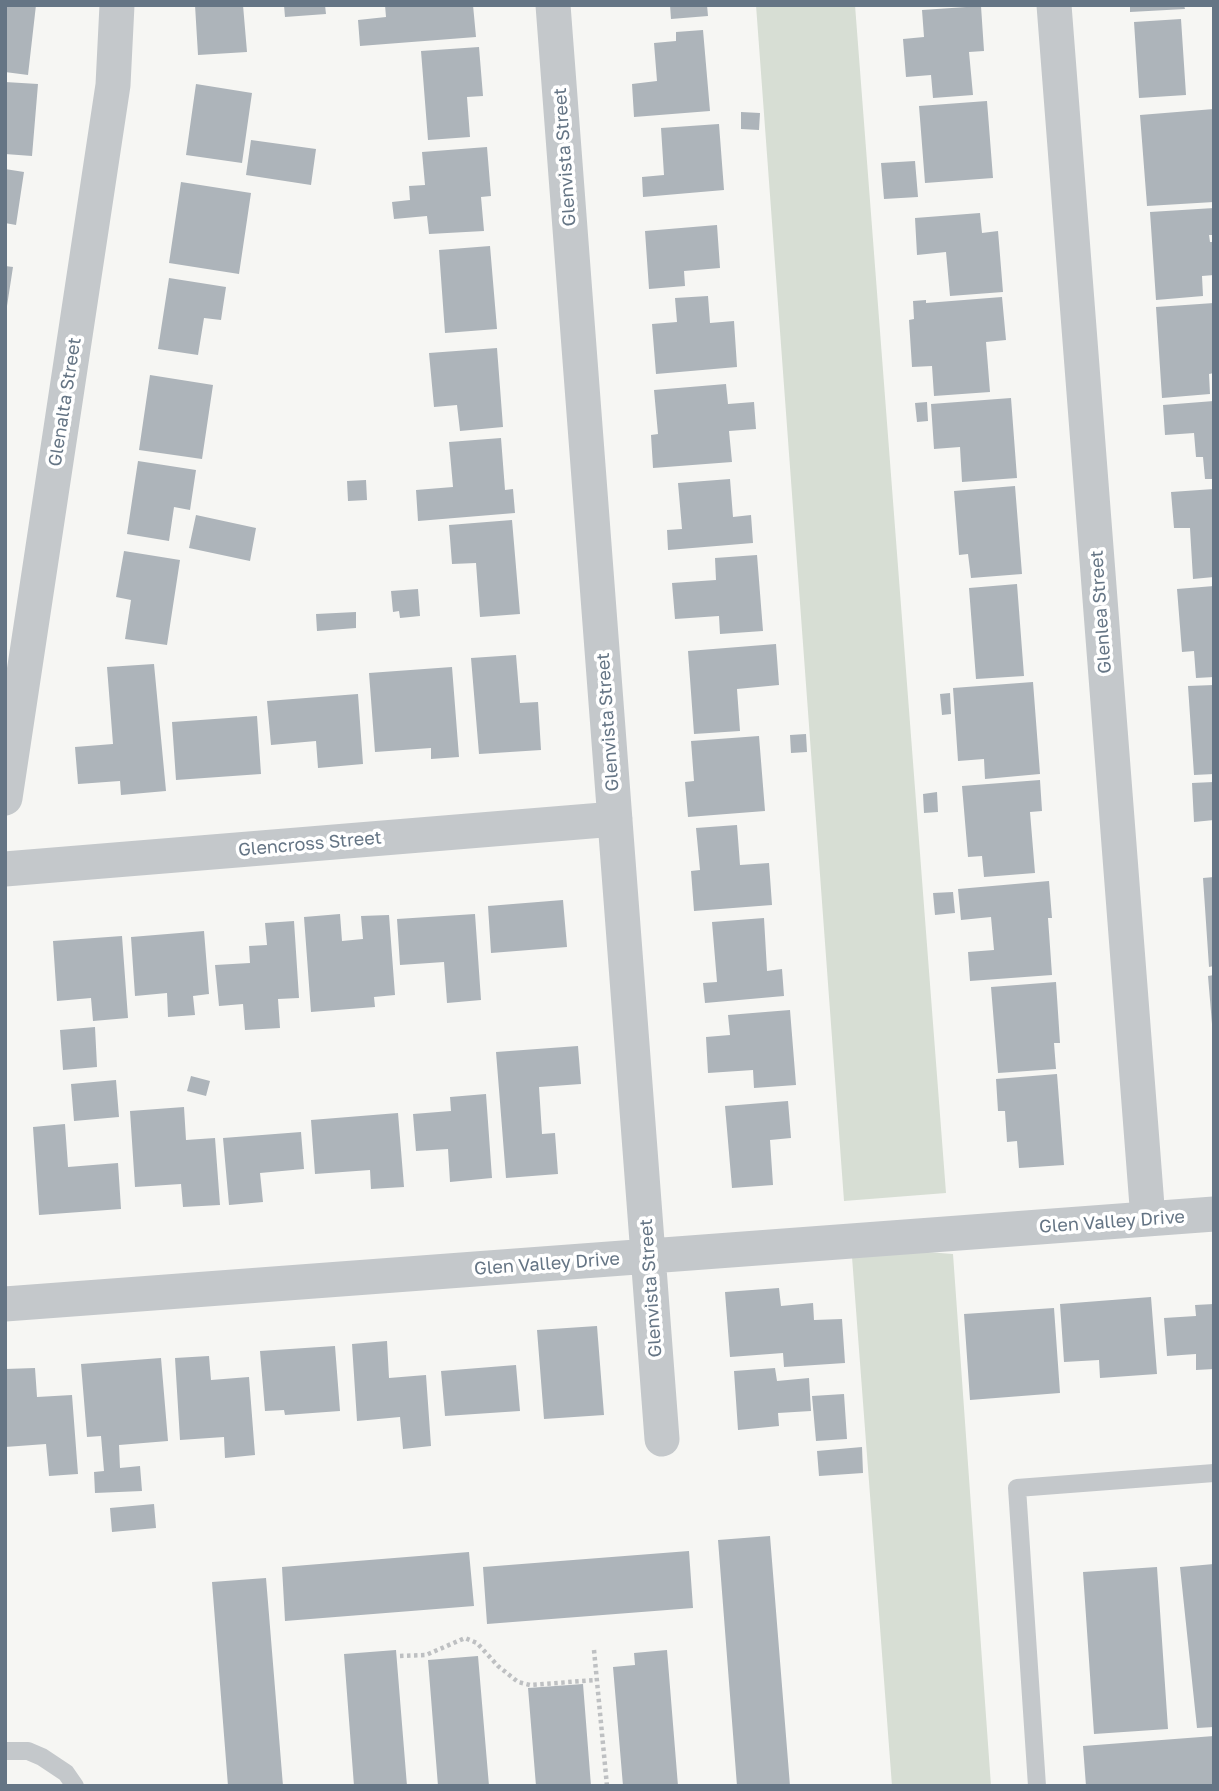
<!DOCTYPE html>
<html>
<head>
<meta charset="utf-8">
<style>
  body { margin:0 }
  #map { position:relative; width:1219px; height:1791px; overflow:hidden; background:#f6f6f3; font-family:"Golos Text",sans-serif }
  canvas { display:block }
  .frame { position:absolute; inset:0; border:7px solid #657585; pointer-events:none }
</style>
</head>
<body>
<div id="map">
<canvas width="1219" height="1791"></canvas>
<div class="frame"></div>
</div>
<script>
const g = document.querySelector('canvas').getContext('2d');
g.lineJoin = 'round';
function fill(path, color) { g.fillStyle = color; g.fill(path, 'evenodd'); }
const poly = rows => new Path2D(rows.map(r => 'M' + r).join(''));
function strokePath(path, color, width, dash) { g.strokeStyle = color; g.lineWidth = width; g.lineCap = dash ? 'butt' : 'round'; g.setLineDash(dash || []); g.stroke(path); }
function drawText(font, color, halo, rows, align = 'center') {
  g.font = font + ' "Golos Text",sans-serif'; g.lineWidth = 7; g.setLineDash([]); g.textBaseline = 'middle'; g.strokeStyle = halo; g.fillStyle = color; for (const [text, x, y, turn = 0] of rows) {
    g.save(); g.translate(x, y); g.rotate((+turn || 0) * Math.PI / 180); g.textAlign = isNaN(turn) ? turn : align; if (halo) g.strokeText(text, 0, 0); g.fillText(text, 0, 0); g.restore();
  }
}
fill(poly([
  [756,5,855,5,946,1193,844,1201],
  [914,1251,953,1254,991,1786,892,1786,852,1257]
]), '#d7ded4');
fill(poly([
  [5,5,36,5,28,75,5,72],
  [195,5,243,5,247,52,198,55],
  [284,5,325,5,326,14,285,17],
  [385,5,473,5,476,37,360,46,358,20,386,17],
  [670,5,707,5,708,16,671,19],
  [1130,5,1184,5,1185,9,1130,12],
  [981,6,984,51,969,52,973,95,933,98,931,75,906,77,903,39,924,37,922,10],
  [1181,19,1186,95,1139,98,1134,22],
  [703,30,710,111,634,117,632,84,657,81,654,43,676,41,676,32],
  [479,47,483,96,467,97,470,137,428,140,421,51],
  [5,82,38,84,32,156,5,154],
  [196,84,252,93,242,163,186,155],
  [987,101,993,178,925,183,919,106],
  [1214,109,1214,202,1147,206,1140,115],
  [741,112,760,113,759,130,741,129],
  [719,124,724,190,643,197,642,177,664,175,661,128],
  [251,140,316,149,311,185,246,175],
  [487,147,491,196,481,197,484,231,429,234,427,216,394,219,392,202,410,200,409,186,425,185,422,152],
  [915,161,918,197,884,199,881,163],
  [5,169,24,172,16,225,5,223],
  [181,182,251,193,239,274,169,263],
  [1214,208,1214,235,1209,235,1210,242,1214,242,1214,275,1202,276,1203,296,1156,300,1150,212],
  [980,213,982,233,998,231,1003,292,950,296,946,252,917,255,915,218],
  [717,225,720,268,684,271,685,286,649,289,645,231],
  [490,246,497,329,445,333,439,250],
  [5,266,13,267,7,306,5,306],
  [169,278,226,287,221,320,204,318,198,355,158,349],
  [708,296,710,323,734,321,737,367,656,374,652,324,677,322,675,298],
  [1002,297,1006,340,986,342,990,392,934,396,932,366,912,367,909,320,914,319,913,301,926,300,926,303],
  [1214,303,1214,373,1209,374,1210,394,1162,398,1156,307],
  [497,348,503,427,460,431,457,405,434,407,429,353],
  [150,375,213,385,202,459,139,450],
  [726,384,728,404,754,402,756,429,729,431,732,462,653,468,651,435,658,434,654,390],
  [1011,398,1017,478,962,482,960,447,934,449,931,404],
  [1214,401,1214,479,1205,479,1203,457,1196,457,1194,433,1165,435,1163,405],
  [927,402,928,421,917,422,915,403],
  [501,438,505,490,513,489,515,513,418,521,416,490,453,487,449,442],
  [138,461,196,470,190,510,174,507,169,541,127,534],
  [730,479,733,517,751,515,753,543,668,550,667,530,682,529,678,483],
  [366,480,367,500,348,501,347,481],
  [1015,486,1022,574,971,578,968,554,959,555,954,491],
  [1214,489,1214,577,1193,579,1190,528,1174,528,1171,492],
  [196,515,256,528,250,561,189,548],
  [512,520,520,614,480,617,476,563,452,564,449,525],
  [124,551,180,560,167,645,125,639,131,600,116,597],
  [757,555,763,631,720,634,719,616,675,619,672,583,716,580,715,558],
  [1017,584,1024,676,976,679,969,588],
  [1214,586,1214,677,1196,678,1194,651,1182,652,1177,589],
  [418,589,420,616,400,618,399,611,393,612,391,591],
  [356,612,356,628,317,631,316,614],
  [776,644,779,685,737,689,740,731,694,734,688,651],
  [516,655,520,703,538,702,541,750,479,754,471,658],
  [154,664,166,791,121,795,120,781,78,784,75,747,113,744,107,667],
  [452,667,459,757,431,759,431,748,375,752,369,673],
  [1033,682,1040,774,985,779,984,759,958,761,953,688],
  [1214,685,1214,774,1194,775,1188,686],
  [950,693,951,714,942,715,940,694],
  [358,694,363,764,318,768,316,741,271,745,267,701],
  [257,716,261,774,176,780,172,722],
  [806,734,807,752,791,753,790,735],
  [759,736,765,811,688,817,685,782,694,781,691,741],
  [1040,780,1042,811,1030,812,1035,873,984,877,982,856,968,857,962,786],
  [1214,782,1214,820,1194,822,1192,783],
  [937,792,938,812,924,813,923,794],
  [737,825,740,865,769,863,772,905,694,911,691,871,700,870,696,828],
  [1214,877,1214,966,1209,967,1203,878],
  [1049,881,1052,918,1048,918,1052,975,970,981,968,952,994,950,991,917,961,920,958,889],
  [953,892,955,913,935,915,933,893],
  [563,900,567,947,491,953,488,906],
  [340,914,342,941,363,939,361,916,389,915,395,995,374,997,375,1007,311,1012,304,917],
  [475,914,481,1000,447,1003,444,962,400,965,397,919],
  [764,918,767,971,782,969,784,996,705,1003,703,983,717,982,712,922],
  [294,921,299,998,278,999,280,1028,245,1030,243,1004,219,1006,215,965,250,963,249,946,267,945,265,923],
  [204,931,209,994,193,996,195,1015,168,1017,167,993,135,996,131,937],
  [122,936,128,1018,93,1021,91,998,57,1001,53,941],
  [1214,975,1214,1024,1212,1024,1208,976],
  [1056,982,1060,1043,1054,1043,1056,1069,998,1073,991,987],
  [790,1010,796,1085,754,1088,753,1070,708,1073,706,1037,730,1035,728,1015],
  [95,1027,97,1067,63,1070,60,1030],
  [578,1046,581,1084,539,1087,542,1134,555,1133,558,1174,506,1178,496,1052],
  [1057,1074,1064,1165,1019,1168,1017,1141,1007,1142,1005,1111,998,1111,996,1079],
  [191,1076,210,1081,206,1096,187,1091],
  [116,1080,119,1117,74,1121,71,1084],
  [486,1094,492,1178,450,1182,448,1149,416,1151,413,1114,451,1111,450,1097],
  [788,1101,791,1138,770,1140,773,1185,732,1188,725,1106],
  [184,1107,186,1140,215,1138,220,1205,183,1207,181,1184,135,1187,130,1111],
  [398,1113,404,1187,371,1189,370,1170,315,1174,311,1120],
  [65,1124,68,1167,118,1163,121,1209,39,1215,33,1127],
  [301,1132,304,1169,260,1173,263,1202,229,1205,223,1138],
  [779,1288,781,1306,813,1303,814,1320,842,1319,845,1363,784,1367,783,1353,730,1357,725,1292],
  [1151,1297,1157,1374,1100,1378,1099,1360,1064,1362,1060,1304],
  [1214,1304,1214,1369,1196,1370,1196,1354,1167,1356,1164,1318,1196,1316,1195,1305],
  [1054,1308,1060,1393,970,1400,964,1314],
  [597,1326,604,1415,544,1419,537,1330],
  [387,1341,389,1378,426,1375,431,1446,403,1449,400,1417,357,1421,352,1344],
  [335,1346,340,1411,285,1415,284,1410,265,1411,260,1351],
  [209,1356,211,1380,249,1377,255,1455,225,1458,224,1437,180,1440,175,1358],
  [161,1358,168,1441,119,1445,120,1468,140,1466,142,1491,95,1493,94,1472,104,1471,101,1436,87,1437,81,1364],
  [516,1365,520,1411,445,1416,441,1371],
  [35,1368,37,1397,72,1395,78,1474,49,1476,46,1444,5,1447,5,1369],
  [775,1368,777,1381,809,1378,811,1411,778,1413,779,1426,738,1430,734,1371],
  [844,1394,847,1439,816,1441,812,1396],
  [862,1447,863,1473,819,1476,817,1451],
  [154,1504,156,1528,112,1532,110,1508],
  [770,1536,790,1786,737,1786,718,1540],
  [689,1551,693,1608,487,1624,483,1567],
  [469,1552,474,1606,285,1621,282,1567],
  [1214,1564,1214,1727,1197,1728,1180,1567],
  [1157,1567,1168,1729,1094,1734,1083,1572],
  [266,1578,283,1786,228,1786,212,1582],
  [396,1650,407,1786,354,1786,344,1654],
  [667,1650,678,1786,623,1786,613,1667,635,1665,634,1653],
  [478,1656,489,1786,438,1786,428,1660],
  [583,1684,591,1786,536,1786,528,1688],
  [1214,1736,1214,1786,1086,1786,1083,1746]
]), '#adb4ba');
strokePath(poly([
  [594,1650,607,1786],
  [400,1656,426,1655,465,1638,477,1643,498,1666,518,1682,530,1685,596,1680]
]), '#bec0c2', 4.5, [3.5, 3.5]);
strokePath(poly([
  [5,1751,28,1751,42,1757,66,1773,75,1786],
  [1037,1786,1017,1488,1214,1473]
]), '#c4c8cb', 18);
strokePath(poly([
  [553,5,662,1439],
  [1054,5,1148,1219],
  [5,798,113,85,117,5],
  [5,869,615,819],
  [5,1304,1214,1214]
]), '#c4c8cb', 35);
drawText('18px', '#657585', '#fff', [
  ["Glenvista Street",565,157,-94],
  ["Glenalta Street",65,402,-81],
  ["Glenlea Street",1101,612,-94],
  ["Glenvista Street",608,722,-94],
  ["Glencross Street",310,844,-5],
  ["Glen Valley Drive",1112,1222,-4],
  ["Glen Valley Drive",547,1264,-4],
  ["Glenvista Street",651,1288,-94]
]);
</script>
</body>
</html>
